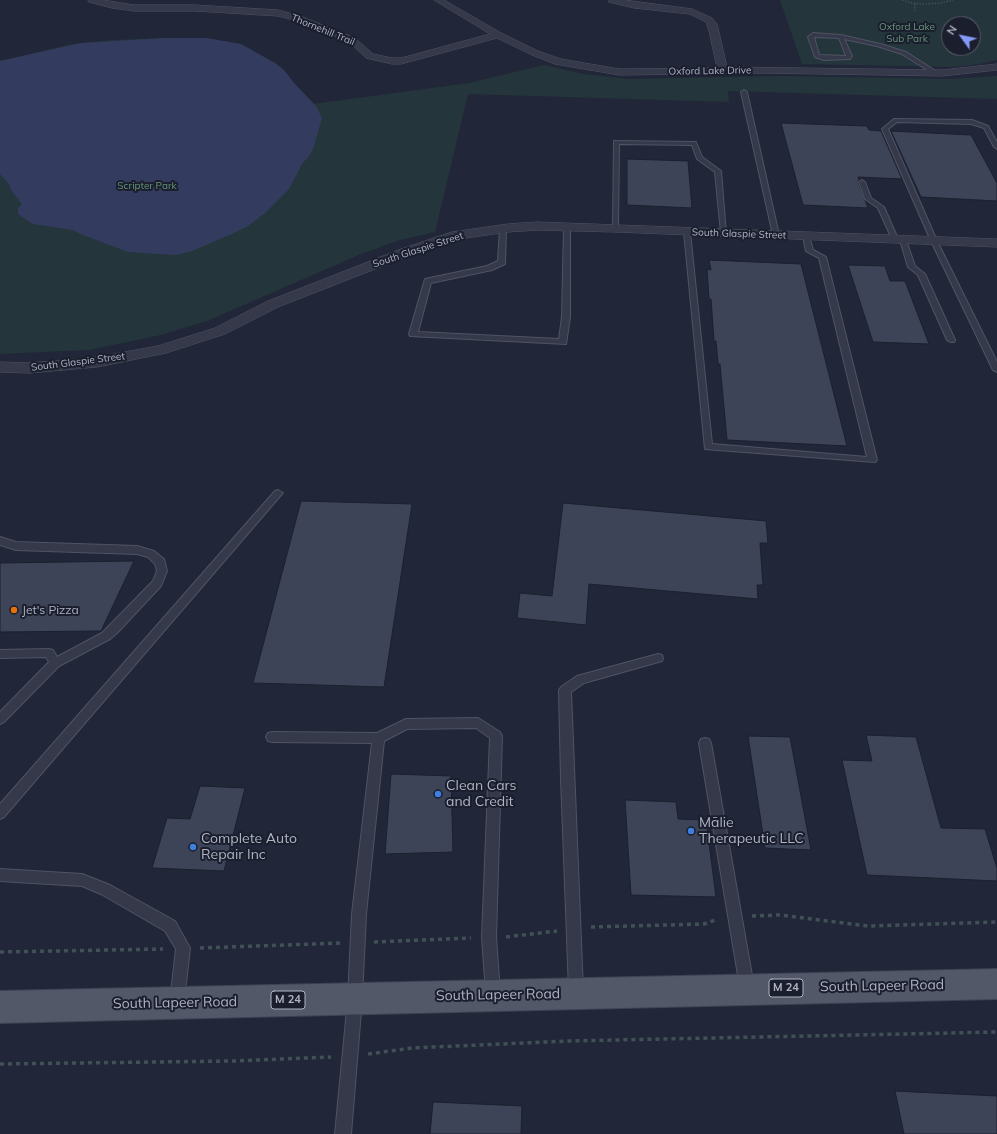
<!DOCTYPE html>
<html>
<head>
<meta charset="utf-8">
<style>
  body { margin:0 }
  #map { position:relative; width:997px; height:1134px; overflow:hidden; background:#212738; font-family:Mulish,sans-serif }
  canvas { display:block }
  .north { position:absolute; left:941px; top:16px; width:40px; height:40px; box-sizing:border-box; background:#1a1e2d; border:1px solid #565a6a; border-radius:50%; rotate:303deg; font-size:11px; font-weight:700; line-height:16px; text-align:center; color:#afb4c5 }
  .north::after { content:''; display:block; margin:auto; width:14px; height:18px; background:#8499f6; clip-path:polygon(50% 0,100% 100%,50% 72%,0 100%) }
</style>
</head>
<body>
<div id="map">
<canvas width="997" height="1134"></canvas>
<div class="north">N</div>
</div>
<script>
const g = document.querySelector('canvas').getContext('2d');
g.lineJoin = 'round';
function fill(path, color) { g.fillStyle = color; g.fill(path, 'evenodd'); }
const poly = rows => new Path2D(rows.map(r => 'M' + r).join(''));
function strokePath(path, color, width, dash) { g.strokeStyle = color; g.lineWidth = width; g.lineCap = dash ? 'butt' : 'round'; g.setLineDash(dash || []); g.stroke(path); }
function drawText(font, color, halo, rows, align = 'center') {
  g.font = font + ' Mulish,sans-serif'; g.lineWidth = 4; g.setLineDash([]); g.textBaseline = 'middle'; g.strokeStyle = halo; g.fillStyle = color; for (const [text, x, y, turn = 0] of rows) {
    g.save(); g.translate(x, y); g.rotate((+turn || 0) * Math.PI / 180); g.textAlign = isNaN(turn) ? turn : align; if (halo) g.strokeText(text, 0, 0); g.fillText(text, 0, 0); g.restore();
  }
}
fill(poly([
  [780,0,997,0,997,60,980,64,952,67,802,64],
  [949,24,973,24,973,48,949,48],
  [165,38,206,38,241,44,275,63,284,70,294,83,313,104,469,83,544,65,584,74,628,79,782,76,949,79,997,76,997,99,728,91,729,102,468,94,435,232,400,240,361,254,207,321,161,335,89,350,0,354,0,61,72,44,113,40]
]), '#24353b');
fill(poly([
  [165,38,206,38,241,44,275,63,284,70,294,83,316,106,322,118,314,146,310,155,302,164,289,189,265,213,248,226,232,234,192,251,175,255,128,252,83,235,72,230,33,224,18,214,18,208,22,204,11,190,9,184,0,174,0,61,81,43]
]), '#333c5e');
const building = poly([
  [781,123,867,126,869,130,881,131,902,179,858,177,859,180,858,182,868,208,803,205,781,123],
  [891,131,971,135,997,183,997,201,921,197,891,131],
  [627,159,688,161,692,208,627,205,627,159],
  [709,260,801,264,847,446,727,440,720,364,718,364,716,341,714,341,711,299,709,299,707,269,711,270,709,260],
  [848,265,885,266,890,281,905,281,929,344,873,342,848,265],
  [301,501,412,504,384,687,253,683,301,501],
  [563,503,766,521,768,543,760,543,763,585,757,585,758,599,589,584,586,625,517,618,520,593,552,596,563,503],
  [134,561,101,631,0,632,0,563,134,561],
  [866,735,916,737,941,828,985,829,997,868,997,881,867,875,842,760,872,761,866,735],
  [748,736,790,737,811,850,765,848,748,736],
  [391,774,451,776,453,852,385,854,391,774],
  [200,786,245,788,224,871,152,868,167,818,190,819,200,786],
  [625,800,676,802,678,819,706,820,716,897,631,895,625,800],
  [895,1091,997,1096,997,1134,904,1134,895,1091],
  [433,1102,522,1106,521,1134,430,1134,433,1102]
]);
fill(building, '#3d4458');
strokePath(building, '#1c202f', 1);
const lane = poly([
  [813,33,841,35,880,44,906,52,937,72,932,73,902,54,877,46,844,39,852,56,850,59,824,60,815,57,808,37,813,33],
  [814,37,839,38,846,56,819,55,814,37],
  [744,90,747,92,779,235,776,237,773,235,741,92,744,90],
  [894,119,972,120,988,126,997,142,997,149,994,147,984,128,971,124,897,122,888,129,937,241,997,362,997,372,993,370,931,241,882,129,894,119],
  [614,141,696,142,702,157,721,171,726,234,721,233,715,172,697,159,692,145,619,144,618,228,613,229,614,141],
  [862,180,865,182,871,198,884,207,898,239,897,240,892,239,878,208,865,199,859,182,862,180],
  [567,225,570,227,570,317,566,344,410,336,409,334,425,279,487,266,498,261,500,229,503,227,506,229,505,264,492,270,431,283,418,332,559,339,562,317,564,227,567,225],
  [687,230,690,232,712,444,867,457,819,258,806,251,803,236,806,234,809,236,813,250,826,257,877,460,875,462,705,449,684,232,687,230],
  [903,238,906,240,915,266,925,274,955,340,954,342,951,342,947,340,918,275,908,267,900,240,903,238],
  [278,490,283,493,281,495,4,817,0,819,0,804,275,491,278,490],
  [0,537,16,542,137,546,154,551,164,559,167,571,161,586,118,632,110,639,59,666,4,722,0,724,0,712,49,662,46,657,0,658,0,650,49,649,53,650,57,657,102,633,153,581,157,571,155,564,148,557,137,554,16,550,0,545,0,537],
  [658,654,662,655,663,658,662,661,584,683,571,692,583,991,581,996,576,998,571,996,569,991,561,778,559,690,561,687,577,676,658,654],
  [478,718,500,732,502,736,496,937,500,993,498,998,493,1000,488,998,486,993,482,937,490,738,476,728,407,729,384,741,366,914,362,999,351,1134,335,1134,348,999,352,914,372,743,272,742,268,741,266,737,268,733,272,732,377,733,406,719,478,718],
  [705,738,709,739,711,743,754,987,752,992,747,994,742,992,740,987,699,743,701,739,705,738],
  [0,869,82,874,110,885,175,921,190,948,184,1001,182,1006,177,1008,172,1006,170,1001,176,949,165,931,101,894,82,886,0,881,0,869]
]);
const street = poly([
  [88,0,103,0,134,5,195,5,278,10,300,16,355,38,373,54,392,58,401,58,490,34,434,0,444,0,501,33,538,51,561,59,619,69,717,68,709,31,706,22,690,14,634,8,609,2,608,0,624,0,692,9,712,18,717,24,727,67,942,70,997,64,997,70,942,76,764,73,619,75,555,64,532,55,497,38,401,64,392,64,366,58,349,42,294,20,278,16,195,11,134,11,112,8,89,2,88,0],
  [537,222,997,239,997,247,615,232,537,230,508,232,459,239,411,255,278,307,225,334,166,353,97,367,29,373,0,372,0,362,29,363,97,357,158,346,215,328,268,301,401,249,452,232,508,224,537,222]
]);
const primary = poly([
  [997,969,997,999,0,1023,0,991,997,969]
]);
strokePath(lane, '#4f5464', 2);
strokePath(street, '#4f5464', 1);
strokePath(primary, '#3e4252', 2);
strokePath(poly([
  [902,0,912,3,925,4,941,3,953,0],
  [915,4,915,11]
]), '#415057', 1.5, [1.5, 1.5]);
strokePath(poly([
  [752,916,779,915,868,926,997,922],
  [591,927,704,924,718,919],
  [506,937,557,931],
  [374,942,471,938],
  [200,948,341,943],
  [0,952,163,949],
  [368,1054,412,1048,568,1041,997,1032],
  [0,1064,233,1061,331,1057]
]), '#415057', 3.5, [4, 4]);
fill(lane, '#353949');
fill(street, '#353949');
fill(primary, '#535869');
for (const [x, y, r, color] of [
  [14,610,4,"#e8710a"],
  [438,794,4,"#3f7fe0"],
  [691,831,4,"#3f7fe0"],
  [193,847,4,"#3f7fe0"]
]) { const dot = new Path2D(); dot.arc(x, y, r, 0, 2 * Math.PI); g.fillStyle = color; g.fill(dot); strokePath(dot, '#1a1e2d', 1.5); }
drawText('10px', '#67967b', '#1a1e2d', [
  ["Oxford Lake",907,27],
  ["Sub Park",907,39],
  ["Scripter Park",147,186]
]);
drawText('10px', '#afb4c5', '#1a1e2d', [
  ["Thornehill Trail",323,30,22],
  ["Oxford Lake Drive",710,71,-1],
  ["South Glaspie Street",739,234,2],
  ["South Glaspie Street",418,250,-18],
  ["South Glaspie Street",78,362,-7]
]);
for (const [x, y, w] of [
  [786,988,34],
  [288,1000,34]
]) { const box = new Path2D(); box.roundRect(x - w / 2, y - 9, w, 18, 3); g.fillStyle = '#1a1e2d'; g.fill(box); strokePath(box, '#afb4c5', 1); }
drawText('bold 11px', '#afb4c5', null, [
  ["M 24",786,988],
  ["M 24",288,1000]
]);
drawText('12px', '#afb4c5', '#1a1e2d', [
  ["Jet's Pizza",22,610]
], 'left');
drawText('14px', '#afb4c5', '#1a1e2d', [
  ["Clean Cars",446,786],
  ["and Credit",446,802],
  ["Mālie",699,823],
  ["Therapeutic LLC",699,839],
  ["Complete Auto",201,839],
  ["Repair Inc",201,855]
], 'left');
drawText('14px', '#afb4c5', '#1a1e2d', [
  ["South Lapeer Road",882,986,-1],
  ["South Lapeer Road",498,995,-1],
  ["South Lapeer Road",175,1003,-1]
]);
</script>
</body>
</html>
